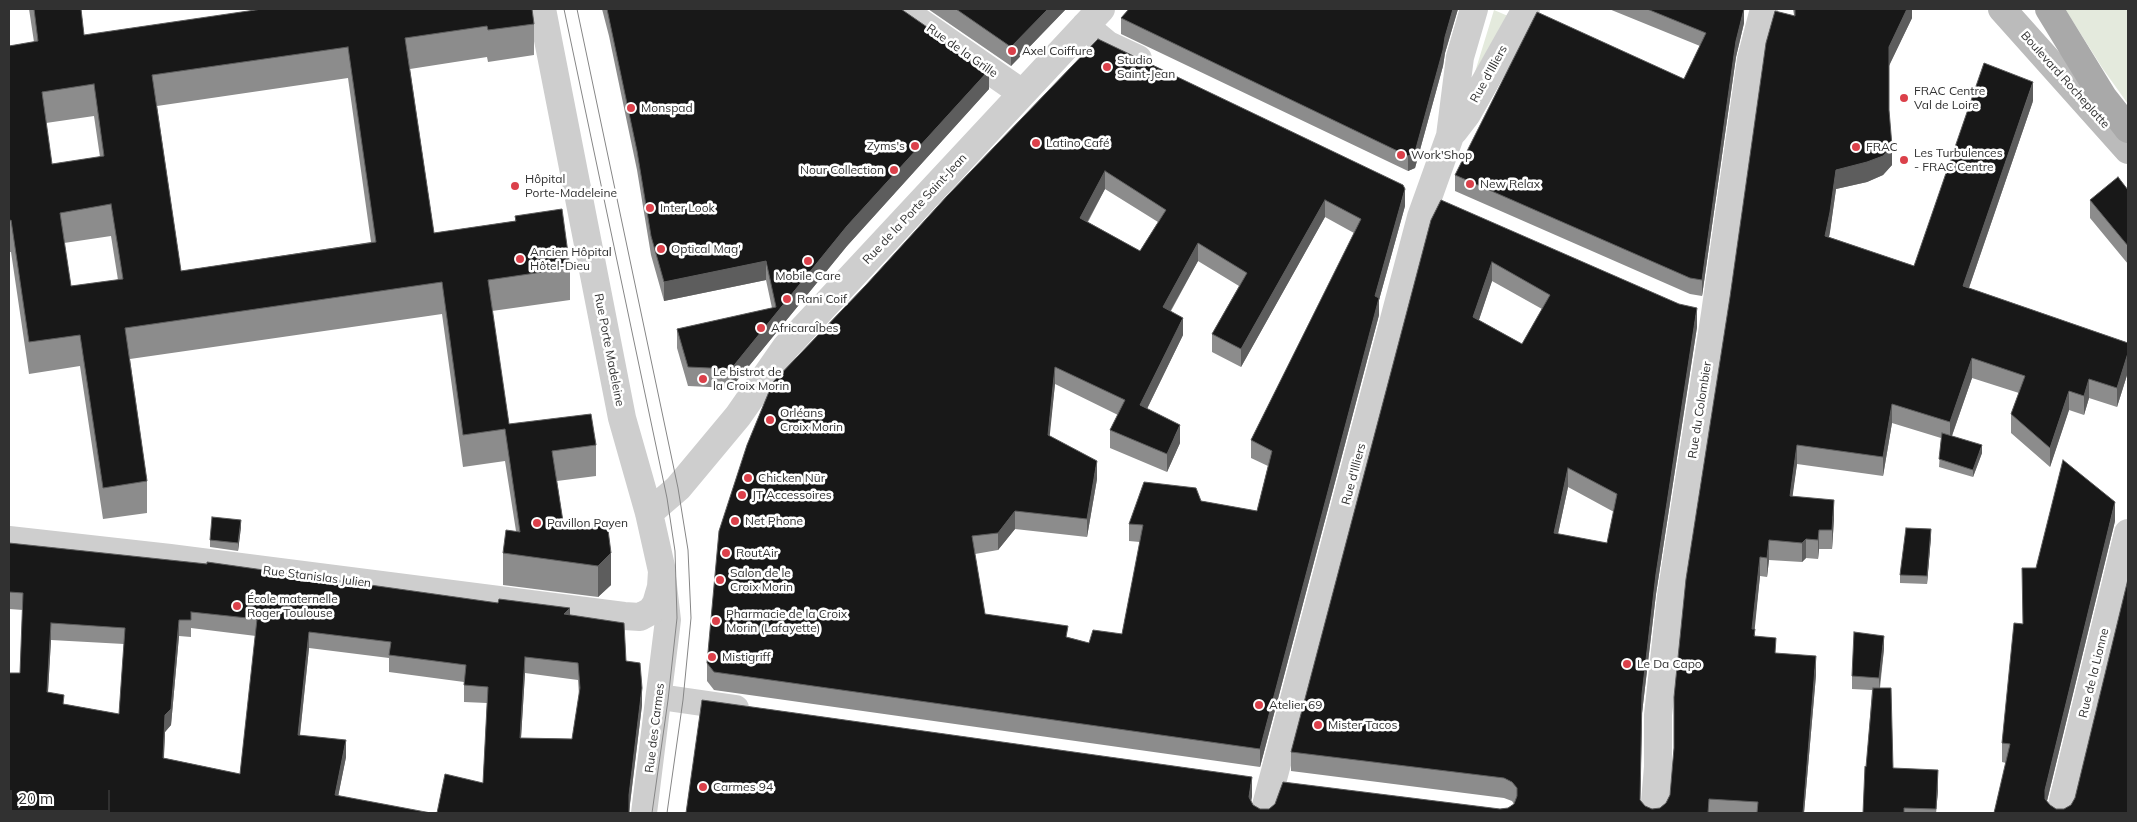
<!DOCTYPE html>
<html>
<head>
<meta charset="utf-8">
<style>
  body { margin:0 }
  #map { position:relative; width:2137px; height:822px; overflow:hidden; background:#fff; font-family:Mulish,sans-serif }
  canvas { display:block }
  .frame { position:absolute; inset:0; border:10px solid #313131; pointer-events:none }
  .scale { position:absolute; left:10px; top:790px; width:100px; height:22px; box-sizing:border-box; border:2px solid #313131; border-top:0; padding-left:6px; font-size:15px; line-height:18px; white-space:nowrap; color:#313131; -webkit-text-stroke:4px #fff; paint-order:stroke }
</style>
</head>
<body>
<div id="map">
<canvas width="2137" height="822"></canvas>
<div class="frame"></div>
<div class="scale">20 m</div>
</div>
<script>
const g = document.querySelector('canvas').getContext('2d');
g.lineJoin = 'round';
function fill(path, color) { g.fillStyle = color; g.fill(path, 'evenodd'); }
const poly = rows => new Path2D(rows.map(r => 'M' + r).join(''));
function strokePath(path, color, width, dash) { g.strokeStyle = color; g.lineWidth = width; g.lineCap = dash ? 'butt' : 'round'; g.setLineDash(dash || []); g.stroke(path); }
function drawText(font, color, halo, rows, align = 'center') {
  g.font = font + ' Mulish,sans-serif'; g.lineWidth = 5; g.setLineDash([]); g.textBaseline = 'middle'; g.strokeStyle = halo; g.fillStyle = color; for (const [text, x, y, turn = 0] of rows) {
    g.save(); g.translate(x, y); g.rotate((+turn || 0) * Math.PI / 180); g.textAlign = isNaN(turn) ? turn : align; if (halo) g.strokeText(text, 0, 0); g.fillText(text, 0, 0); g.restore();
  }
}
fill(poly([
  [2065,9,2128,9,2128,104,2103,69],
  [1494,10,1508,16,1477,73,1475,72]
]), '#e4eadd');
strokePath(poly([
  [660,697,736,708],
  [644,813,668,620,663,577]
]), '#cecece', 26);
strokePath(poly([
  [901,9,1022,93],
  [1085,26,1108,45,1138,59],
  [1454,131,1467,114,1526,9],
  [649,513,678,488,738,416,786,347,1101,9],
  [9,540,170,558,624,616,640,617,651,611,656,604,661,587,662,571,649,513,622,418,542,9],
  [1264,813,1421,217,1450,136,1460,57,1474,9],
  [1654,813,1658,767,1658,715,1671,596,1715,314,1751,59,1764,9],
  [2060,813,2128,533]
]), '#cecece', 28);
strokePath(poly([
  [2002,9,2128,150]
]), '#bbb', 28);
strokePath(poly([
  [2049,9,2103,97,2128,129]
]), '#a9a9a9', 28);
strokePath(poly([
  [564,9,667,498,675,551,677,618,668,700,652,813],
  [577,9,678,488,688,550,691,618,683,700,667,813]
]), '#868686', 1);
fill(poly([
  [29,9,81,9,84,35,534,24,534,55,488,62,487,57,410,69,434,233,515,221,515,216,570,268,570,300,492,311,509,424,596,445,596,476,557,481,564,528,607,522,611,585,598,597,503,585,503,553,516,531,505,461,463,467,442,314,130,359,147,481,147,513,103,519,80,366,29,374,11,252,9,252,9,46,34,42],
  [348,78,371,242,181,271,157,106],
  [94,116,100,157,52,164,46,123],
  [111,236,118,280,71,286,64,243],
  [602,9,901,9,989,89,847,246,731,388,688,386,677,348,677,329,772,308,766,280,664,301,651,255,637,170,609,36],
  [928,9,1066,9,1011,66],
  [1129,9,1458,9,1445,53,1443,66,1415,168,1408,171,1121,34,1121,18],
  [1609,9,1744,9,1744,23,1736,57,1702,296,1690,294,1455,191,1455,175,1684,79,1700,46],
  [1793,9,1912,9,1912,18,1889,65,1889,110,1892,165,1883,175,1867,182,1836,189,1829,237,1914,266,2033,101,1969,288,2128,343,2128,372,2117,407,2089,398,2084,415,2069,410,2050,467,2011,433,2011,414,2019,393,1972,378,1952,436,1982,453,1973,477,1939,467,1941,438,1892,423,1883,476,1797,464,1792,496,1834,519,1832,549,1819,549,1818,559,1806,558,1802,562,1769,560,1767,577,1760,576,1754,629,1755,637,1776,653,1816,675,1804,813,686,813,1252,796,1251,802,1253,805,1260,809,1500,809,1508,808,1514,804,1512,801,1504,798,1291,771,1291,752,1431,220,1697,327,1656,594,1642,713,1640,801,1645,806,1652,809,1660,808,1666,803,1670,795,1794,15],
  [1492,281,1542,309,1522,344,1479,320],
  [1568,487,1614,512,1607,543,1558,534],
  [1098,39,1405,206,1379,300,1379,315,1260,767,714,690,707,681,707,663,866,285],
  [1105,189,1158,222,1140,251,1088,222],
  [1325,217,1354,233,1251,440,1251,458,1268,466,1257,511,1201,501,1129,524,1129,541,1140,542,1122,634,1089,643,985,614,975,554,998,550,1015,529,1087,537,1097,479,1049,436,1055,384,1118,415,1110,430,1110,448,1167,472,1180,443,1147,409,1183,335,1171,311,1198,261,1239,286,1212,334,1212,352,1241,367],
  [2128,190,2128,264,2090,218,2090,200],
  [2115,521,2047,801,2050,805,2056,809,2064,809,2071,805,2075,798,2128,813,1994,813,2006,763,2002,762,2002,743,2023,624,2036,568],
  [241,527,238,551,210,547,210,540],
  [1931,537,1927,584,1900,583,1900,575],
  [9,543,570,615,626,661,642,705,629,813,483,783,487,703,464,702,464,682,389,672,389,658,309,648,300,735,346,757,338,796,9,813,20,673,23,610,9,609],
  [191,628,256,636,240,774,164,758,165,732,171,725,179,636,191,637],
  [51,640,124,644,119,714,64,704,48,692],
  [525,673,578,680,579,695,572,739,521,738],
  [1884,649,1880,688,1893,768,1938,790,1936,813,1863,813,1872,690,1852,689,1852,676]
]), '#8c8c8c');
fill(poly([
  [1048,9,1066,9,1011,66,1011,47],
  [1453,9,1458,9,1445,53,1443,66,1415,168,1408,171,1408,156],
  [1744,9,1744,23,1736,57,1702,296,1702,280,1736,41],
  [1907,9,1912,9,1912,18,1889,66,1889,47],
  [989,70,989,89,847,246,731,388,731,369,847,226],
  [2033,82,2033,101,1963,305,1963,286],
  [1892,146,1892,165,1883,175,1867,182,1836,189,1830,232,1825,255,1825,236,1836,170],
  [1105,171,1105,189,1080,235,1080,218],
  [1405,189,1405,206,1379,300,1379,315,1260,767,1260,749,1375,296],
  [1325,200,1325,217,1241,367,1241,349],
  [1198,243,1198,261,1163,324,1163,307],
  [766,261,766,280,664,301,664,282],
  [1492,262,1492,281,1473,337,1473,317],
  [1697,308,1697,327,1656,594,1642,713,1640,813,1642,694,1656,574],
  [1183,318,1183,335,1140,423,1140,405],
  [2128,353,2128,372,2117,407,2117,388],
  [1972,358,1972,378,1950,441,1950,422],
  [1055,367,1055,384,1048,453,1048,435],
  [2089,379,2089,398,2084,415,2084,396],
  [2069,391,2069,410,2050,467,2050,448],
  [1892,404,1892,423,1883,476,1883,457],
  [1180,425,1180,443,1167,472,1167,454],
  [1797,445,1797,464,1790,515,1790,496],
  [1982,445,1982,453,1973,477,1973,470],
  [1097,461,1097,479,1087,537,1087,519],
  [1568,468,1568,487,1554,552,1554,533],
  [1834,500,1834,519,1832,549,1832,530],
  [2115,502,2115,521,2045,809,2045,790],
  [1015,511,1015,529,998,550,998,533],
  [241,520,241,527,238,551,238,543],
  [1931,529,1931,537,1927,584,1927,576],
  [1819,530,1819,549,1818,559,1818,540],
  [1806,539,1806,558,1802,562,1802,543],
  [1769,540,1769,560,1767,577,1767,558],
  [611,553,611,585,598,597,598,566],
  [1760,557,1760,576,1754,636,1755,629,1755,648,1752,629],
  [570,608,570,625,564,614],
  [179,620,179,636,171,725,165,732,163,774,163,758,165,715],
  [51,623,51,640,47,708,47,692],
  [309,632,309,648,298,752,298,735],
  [1884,636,1884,649,1879,690,1879,678],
  [1816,656,1816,675,1804,813,1803,813],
  [525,657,525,673,520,754,520,738],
  [642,688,642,705,629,811,629,795],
  [346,740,346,757,335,812,335,795],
  [1938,770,1938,790,1936,813],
  [1252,777,1252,796,1249,813,1249,797]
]), '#5d5d5d');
const building = poly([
  [34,9,81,9,84,35,262,9,532,9,534,24,488,30,487,26,405,38,434,233,516,221,515,216,562,209,570,268,488,280,509,424,591,414,596,445,552,451,564,528,607,522,611,553,598,566,503,553,506,530,520,532,505,429,463,435,442,282,125,328,147,481,103,488,80,335,29,342,11,220,9,221,9,46,38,41,34,9],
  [348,47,376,242,181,271,152,75,348,47],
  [94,84,104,156,52,164,42,92,94,84],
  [111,204,123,279,71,286,60,213,111,204],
  [607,9,901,9,989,70,847,226,731,369,688,367,677,329,776,307,766,261,664,282,651,236,637,151,607,9],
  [956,9,1048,9,1011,47,956,9],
  [1129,9,1453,9,1445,37,1443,50,1415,152,1408,156,1121,18,1129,9],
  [1647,9,1744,9,1736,41,1702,280,1690,278,1455,175,1537,12,1684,79,1706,33,1647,9],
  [1795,9,1907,9,1889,47,1889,110,1892,146,1883,156,1867,162,1836,170,1830,212,1825,236,1914,266,1984,63,2033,82,1963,286,2128,343,2128,353,2117,388,2089,379,2084,396,2069,391,2050,448,2011,414,2025,376,1972,358,1950,422,1892,404,1883,457,1797,445,1790,496,1834,500,1832,530,1819,530,1818,540,1806,539,1802,543,1769,540,1767,558,1760,557,1752,629,1755,629,1754,636,1776,638,1775,653,1816,656,1803,813,1757,813,1758,802,1709,799,1708,813,686,813,702,700,1252,777,1249,797,1253,805,1260,809,1269,809,1275,804,1283,782,1500,809,1508,808,1514,804,1517,796,1517,788,1512,782,1504,778,1291,752,1431,220,1441,200,1679,304,1697,308,1656,574,1642,694,1640,800,1645,806,1652,809,1660,808,1666,803,1670,795,1674,748,1674,697,1686,579,1730,297,1766,43,1775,11,1795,16,1795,9],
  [1492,262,1550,295,1522,344,1473,317,1492,262],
  [1568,468,1617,494,1607,543,1554,533,1568,468],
  [1098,39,1403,185,1405,189,1375,296,1379,298,1260,749,714,672,707,663,719,531,747,445,773,382,866,285,947,196,1098,39],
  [1105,171,1166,210,1140,251,1080,218,1105,171],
  [1325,200,1361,219,1251,440,1272,451,1257,511,1201,501,1196,488,1144,482,1129,524,1143,525,1122,634,1093,630,1089,643,1066,637,1068,626,985,614,972,536,998,533,1015,511,1087,519,1097,461,1048,435,1055,367,1125,400,1110,430,1167,454,1180,425,1140,405,1183,318,1163,307,1198,243,1247,273,1212,334,1241,349,1325,200],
  [2118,177,2128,190,2128,246,2090,200,2118,177],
  [1942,433,1982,445,1973,470,1939,459,1942,433],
  [2063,460,2115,502,2045,790,2045,799,2050,805,2056,809,2064,809,2071,805,2075,798,2128,579,2128,813,1994,813,2010,744,2002,743,2014,623,2023,624,2022,568,2036,568,2063,460],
  [212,517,241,520,238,543,210,540,212,517],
  [1906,528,1931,529,1927,576,1900,575,1906,528],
  [9,543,207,564,207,562,498,603,499,599,570,608,564,614,624,623,626,661,640,663,642,688,629,795,629,813,437,813,445,774,483,783,488,687,464,685,466,665,389,655,391,642,309,632,298,735,346,740,335,795,431,813,9,813,9,673,20,673,23,593,9,592,9,543],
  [191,612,257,619,240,774,163,758,165,715,171,709,179,620,191,620,191,612],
  [51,623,125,628,119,714,63,704,64,695,47,692,51,623],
  [525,657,578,663,580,688,572,739,520,738,525,657],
  [1854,632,1884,636,1879,678,1852,676,1854,632],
  [1873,688,1891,688,1893,768,1938,770,1936,809,1904,808,1904,813,1863,813,1865,766,1866,767,1873,688]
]);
fill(building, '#181818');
strokePath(building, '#5d5d5d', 1);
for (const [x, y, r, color] of [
  [1012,51,5,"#db404a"],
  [1107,67,5,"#db404a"],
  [1904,98,5,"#db404a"],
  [631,108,5,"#db404a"],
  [1036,143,5,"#db404a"],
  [915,146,5,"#db404a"],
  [1856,147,5,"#db404a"],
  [1401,155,5,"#db404a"],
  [1904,160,5,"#db404a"],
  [894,170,5,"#db404a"],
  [1470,184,5,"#db404a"],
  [515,186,5,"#db404a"],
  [650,208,5,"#db404a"],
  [661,249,5,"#db404a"],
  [520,259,5,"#db404a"],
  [808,261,5,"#db404a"],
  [787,299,5,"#db404a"],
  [761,328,5,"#db404a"],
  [703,379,5,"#db404a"],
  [770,420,5,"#db404a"],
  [748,478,5,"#db404a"],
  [742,495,5,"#db404a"],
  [735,521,5,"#db404a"],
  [537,523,5,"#db404a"],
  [726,553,5,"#db404a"],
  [720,580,5,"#db404a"],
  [237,606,5,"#db404a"],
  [716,621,5,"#db404a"],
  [712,657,5,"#db404a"],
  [1627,664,5,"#db404a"],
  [1259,705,5,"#db404a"],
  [1318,725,5,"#db404a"],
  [703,787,5,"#db404a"]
]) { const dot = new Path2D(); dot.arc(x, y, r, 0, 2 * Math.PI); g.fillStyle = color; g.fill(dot); strokePath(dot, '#fff', 2); }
drawText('12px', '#313131', '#fff', [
  ["Rue de la Grille",962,51,35],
  ["Rue d'Illiers",1489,74,-61],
  ["Boulevard Rocheplatte",2065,80,48],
  ["Rue de la Porte Saint-Jean",915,209,-47],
  ["Rue Porte Madeleine",609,350,79],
  ["Rue du Colombier",1700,410,-81],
  ["Rue d'Illiers",1354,474,-75],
  ["Rue Stanislas Julien",317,577,7],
  ["Rue de la Lionne",2094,673,-76],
  ["Rue des Carmes",655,728,-83]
]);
drawText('12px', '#313131', '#fff', [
  ["Axel Coiffure",1022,51],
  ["Studio",1117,60],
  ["Saint-Jean",1117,74],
  ["FRAC Centre",1914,91],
  ["Val de Loire",1914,105],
  ["Monspad",641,108],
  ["Latino Café",1046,143],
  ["Zyms's",905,146,"right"],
  ["FRAC",1866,147],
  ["Les Turbulences",1914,153],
  ["- FRAC Centre",1914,167],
  ["Work'Shop",1411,155],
  ["Nour Collection",884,170,"right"],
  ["Hôpital",525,179],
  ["Porte-Madeleine",525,193],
  ["New Relax",1480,184],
  ["Inter Look",660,208],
  ["Optical Mag'",671,249],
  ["Ancien Hôpital",530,252],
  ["Hôtel-Dieu",530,266],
  ["Mobile Care",808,276,"center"],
  ["Rani Coif",797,299],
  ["AfricaraÎbes",771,328],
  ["Le bistrot de",713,372],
  ["la Croix Morin",713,386],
  ["Orléans",780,413],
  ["Croix Morin",780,427],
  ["Chicken Nür",758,478],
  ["JT Accessoires",752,495],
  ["Net Phone",745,521],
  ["Pavillon Payen",547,523],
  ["RoutAir",736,553],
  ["Salon de le",730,573],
  ["Croix Morin",730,587],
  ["École maternelle",247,599],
  ["Roger Toulouse",247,613],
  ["Pharmacie de la Croix",726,614],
  ["Morin (Lafayette)",726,628],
  ["Mistigriff",722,657],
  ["Le Da Capo",1637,664],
  ["Atelier 69",1269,705],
  ["Mister Tacos",1328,725],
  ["Carmes 94",713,787]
], 'left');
</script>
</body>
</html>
